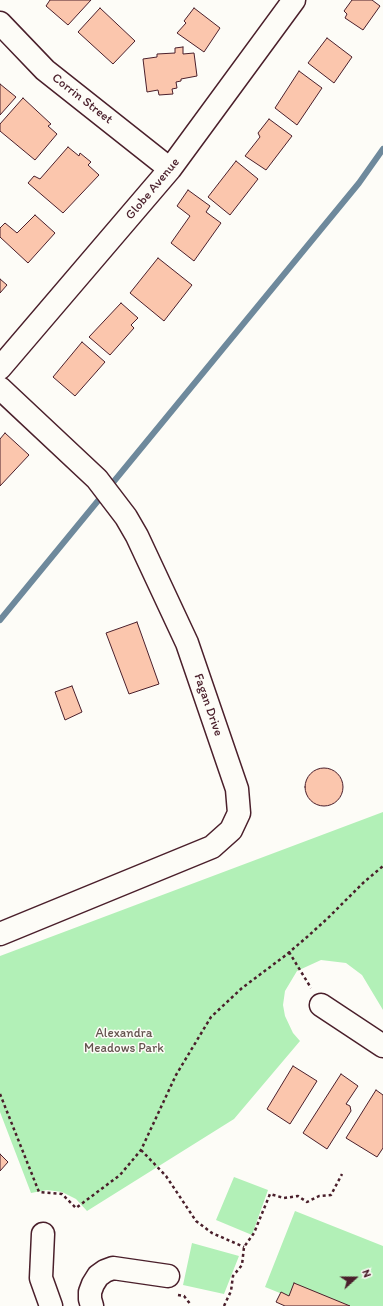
<!DOCTYPE html>
<html>
<head>
<meta charset="utf-8">
<style>
  body { margin:0 }
  #map { position:relative; width:383px; height:1306px; overflow:hidden; background:#fdfcf7; font-family:Itim,sans-serif }
  canvas { display:block }
  .north { position:absolute; left:335px; top:1258px; width:40px; height:40px; -webkit-text-stroke:3px #fdfcf7; paint-order:stroke; rotate:69deg; font-size:11px; font-weight:700; line-height:16px; text-align:center; color:#4a1f2b }
  .north::after { content:''; display:block; margin:auto; width:14px; height:18px; background:#4a1f2b; clip-path:polygon(50% 0,100% 100%,50% 72%,0 100%) }
</style>
</head>
<body>
<div id="map">
<canvas width="383" height="1306"></canvas>
<div class="north">N</div>
</div>
<script>
const g = document.querySelector('canvas').getContext('2d');
g.lineJoin = 'round';
function fill(path, color) { g.fillStyle = color; g.fill(path, 'evenodd'); }
const poly = rows => new Path2D(rows.map(r => 'M' + r).join(''));
function strokePath(path, color, width, dash) { g.strokeStyle = color; g.lineWidth = width; g.lineCap = dash ? 'butt' : 'round'; g.setLineDash(dash || []); g.stroke(path); }
function drawText(font, color, halo, rows, align = 'center') {
  g.font = font + ' Itim,sans-serif'; g.lineWidth = 3; g.setLineDash([]); g.textBaseline = 'middle'; g.strokeStyle = halo; g.fillStyle = color; for (const [text, x, y, turn = 0] of rows) {
    g.save(); g.translate(x, y); g.rotate((+turn || 0) * Math.PI / 180); g.textAlign = isNaN(turn) ? turn : align; if (halo) g.strokeText(text, 0, 0); g.fillText(text, 0, 0); g.restore();
  }
}
fill(poly([
  [383,812,383,1010,362,975,346,963,321,960,297,971,285,991,283,1005,285,1016,293,1033,300,1041,234,1119,87,1211,76,1199,62,1192,47,1190,31,1193,0,1112,0,956],
  [234,1177,268,1190,252,1235,216,1220],
  [295,1211,383,1246,383,1306,312,1306,265,1287],
  [192,1243,239,1256,224,1294,183,1285]
]), '#b2f0b7');
strokePath(poly([
  [0,620,359,183,383,149]
]), '#6e899c', 6);
const building = poly([
  [50,0,91,0,68,25,46,6,50,0],
  [352,0,372,0,380,6,363,30,345,18,347,14,344,11,352,0],
  [100,8,135,41,113,64,78,32,100,8],
  [194,8,220,28,204,52,177,33,186,23,184,21,194,8],
  [327,38,352,57,334,83,308,63,327,38],
  [183,47,183,54,194,53,197,76,181,79,181,81,176,82,177,88,172,89,173,94,159,95,158,90,147,92,143,59,157,57,157,54,175,53,175,48,183,47],
  [299,71,322,88,297,125,275,108,299,71],
  [0,84,16,97,0,115,0,84],
  [23,98,51,124,48,126,57,134,35,160,0,131,0,124,23,98],
  [269,119,292,136,266,170,245,156,260,137,258,133,269,119],
  [68,147,79,156,80,153,91,162,88,165,99,175,63,213,28,183,34,176,40,179,68,147],
  [236,161,258,179,230,215,208,197,236,161],
  [188,190,210,206,206,212,221,223,194,261,171,243,190,216,177,206,188,190],
  [35,215,55,233,28,263,0,237,0,228,5,223,17,233,35,215],
  [158,258,192,285,164,321,130,293,158,258],
  [0,279,7,285,0,293,0,279],
  [121,303,138,318,131,325,134,328,110,355,89,337,121,303],
  [82,342,105,362,75,396,53,377,82,342],
  [5,433,29,455,0,486,0,439,5,433],
  [137,622,159,684,129,694,106,633,137,622],
  [72,686,82,712,65,720,55,692,72,686],
  '305 787a19 19 0 1 1 38 0a19 19 0 1 1-38 0Z',
  [293,1066,317,1081,290,1124,267,1109,293,1066],
  [341,1074,358,1086,346,1104,350,1106,351,1111,327,1149,303,1133,341,1074],
  [376,1090,383,1095,383,1148,377,1157,346,1138,376,1090],
  [0,1154,8,1162,0,1171,0,1154],
  [294,1283,350,1306,285,1306,276,1302,281,1292,289,1296,294,1283]
]);
fill(building, '#fbc6ad');
strokePath(building, '#4a1f2b', 1);
const minor = poly([
  [0,23,45,70,170,169],
  [0,368,170,169,294,0],
  [0,388,97,479,126,517,137,536,187,643,237,789,239,813,231,830,212,847,0,934],
  [321,1005,383,1046],
  [43,1234,41,1278,51,1306],
  [92,1306,90,1299,90,1292,93,1284,98,1276,105,1271,113,1268,168,1276]
]);
strokePath(minor, '#4a1f2b', 25);
strokePath(poly([
  [289,952,311,988],
  [0,1094,39,1192,62,1194,76,1208,120,1175,141,1150,176,1075,211,1017,242,988,286,955,307,937,328,918,363,883,383,866],
  [141,1150,166,1176,196,1221,212,1233,244,1247],
  [178,1295,184,1296,191,1305],
  [224,1306,231,1291,233,1276,242,1265,244,1247,254,1233,270,1194,284,1198,298,1196,307,1202,319,1196,331,1195,342,1174]
]), '#4a1f2b', 2.5, [3, 3]);
strokePath(minor, '#fdfcf7', 22);
drawText('13px', '#4a1f2b', '#fdfcf7', [
  ["Corrin Street",82,99,38],
  ["Globe Avenue",153,189,-50],
  ["Fagan Drive",208,705,71]
]);
drawText('13px', '#64534e', '#fdfcf7', [
  ["Alexandra",124,1034],
  ["Meadows Park",124,1049]
]);
</script>
</body>
</html>
